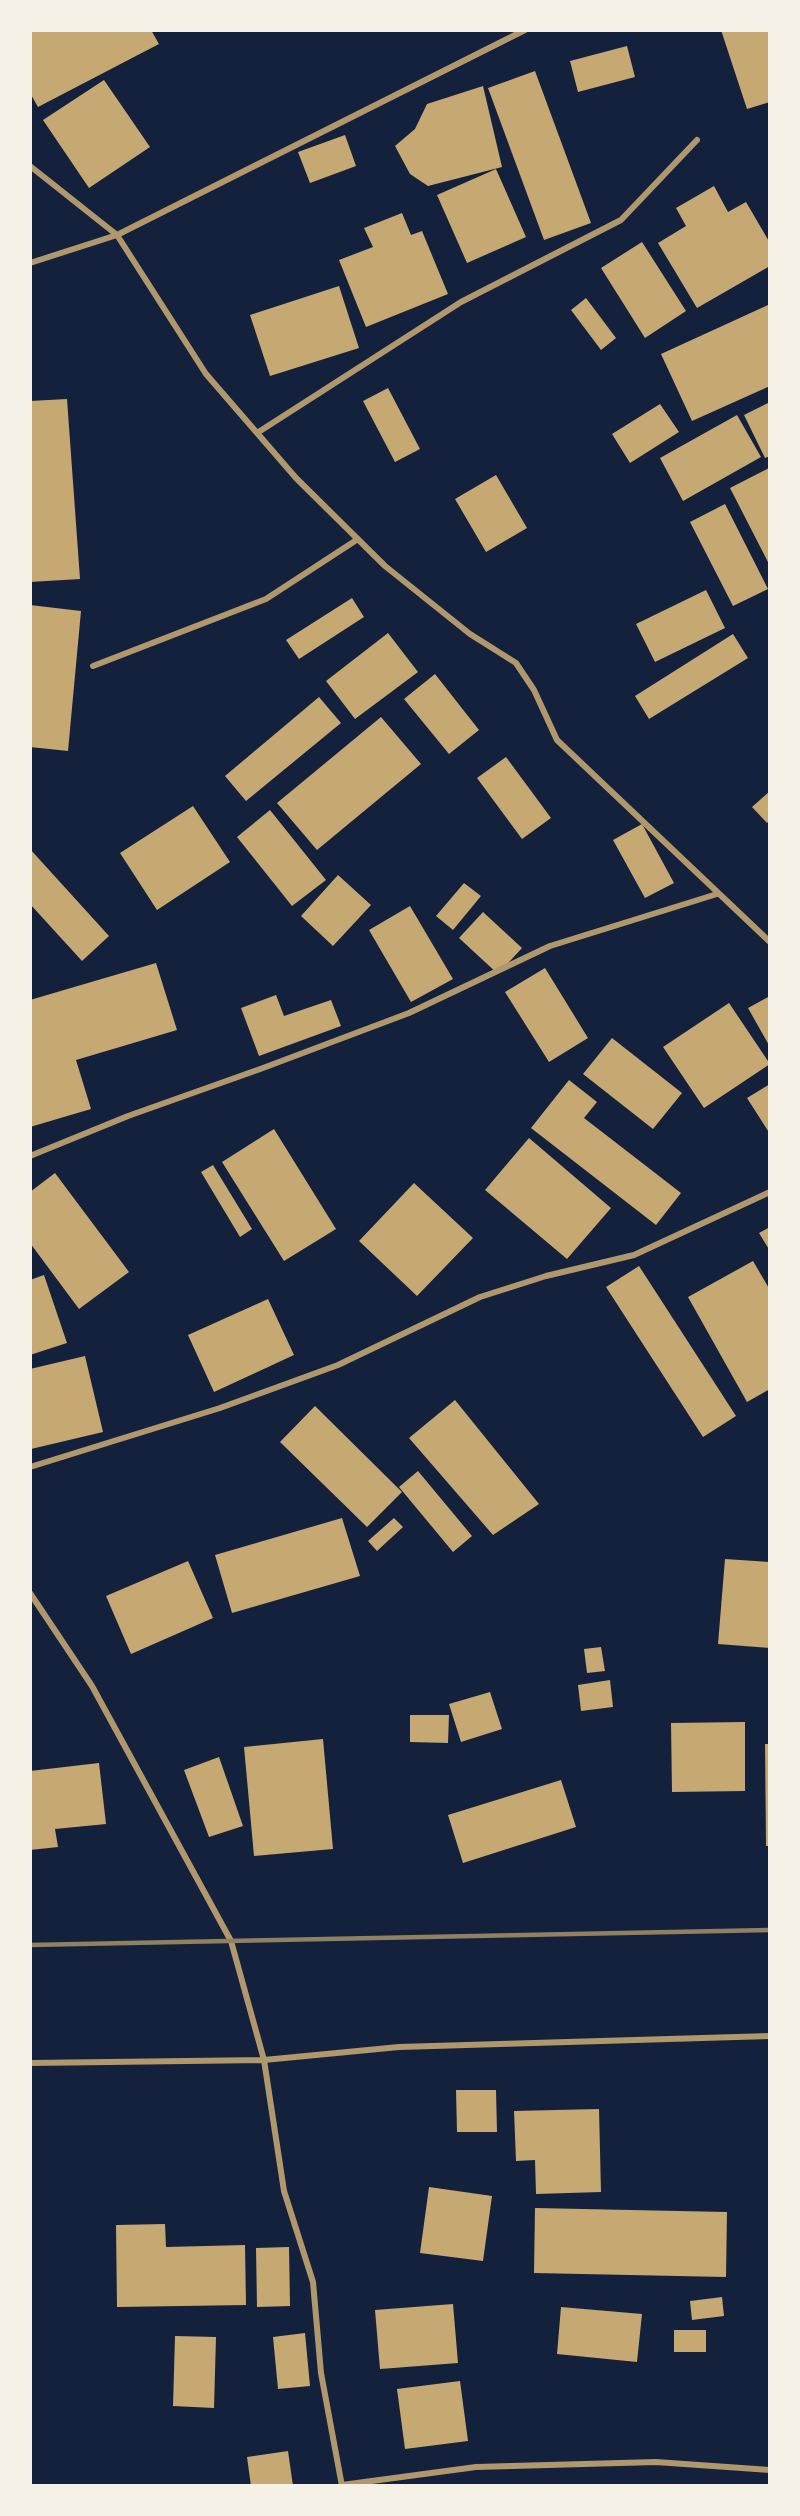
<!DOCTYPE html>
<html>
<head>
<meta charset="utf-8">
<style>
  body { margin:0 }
  #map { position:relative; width:800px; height:2516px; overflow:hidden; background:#14213d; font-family:"Times New Roman",serif }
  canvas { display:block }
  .frame { position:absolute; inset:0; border:32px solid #f6f1e7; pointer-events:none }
</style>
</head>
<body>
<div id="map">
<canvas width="800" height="2516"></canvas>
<div class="frame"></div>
</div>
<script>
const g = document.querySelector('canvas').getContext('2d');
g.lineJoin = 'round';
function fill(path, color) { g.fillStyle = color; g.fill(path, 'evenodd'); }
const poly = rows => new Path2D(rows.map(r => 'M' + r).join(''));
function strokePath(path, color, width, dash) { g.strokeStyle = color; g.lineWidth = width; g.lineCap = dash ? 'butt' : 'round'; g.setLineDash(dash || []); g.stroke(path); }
fill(poly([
  [30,30,151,30,159,44,38,107,30,93],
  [721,30,770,30,770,102,747,109],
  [627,46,635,77,578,92,570,61],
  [535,71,591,223,544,240,488,88],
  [104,80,150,147,89,188,43,120],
  [483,86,502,167,428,186,410,174,395,146,415,129,427,104],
  [345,135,356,166,310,183,298,152],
  [496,169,526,237,467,263,437,195],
  [714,186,728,212,746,202,770,243,770,266,697,308,658,243,686,226,676,208],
  [402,213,411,235,422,231,448,294,366,327,339,260,373,247,364,228],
  [642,242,686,311,645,338,601,268],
  [339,286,359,348,270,376,250,315],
  [586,298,616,338,601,350,571,310],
  [768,305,770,309,770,386,692,421,661,354],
  [388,388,420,449,395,462,363,401],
  [67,399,80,579,30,582,30,401],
  [770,402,770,456,765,458,744,415],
  [660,404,679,432,630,463,612,434],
  [737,415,761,457,683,501,660,458],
  [769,468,770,470,770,566,730,488],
  [496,475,527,528,486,552,455,499],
  [725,504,768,589,733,606,690,522],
  [706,590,725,628,655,662,636,624],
  [352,598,364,617,299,659,286,640],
  [30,605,81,611,68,751,30,747],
  [388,633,418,672,355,719,326,681],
  [733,634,748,658,649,719,635,696],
  [435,674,479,730,449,754,404,699],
  [319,697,341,723,246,801,225,776],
  [381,717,421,764,317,850,277,803],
  [506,757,551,818,522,839,477,778],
  [770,791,770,820,767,823,752,807],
  [193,806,230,862,157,910,120,853],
  [270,810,326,880,292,906,237,837],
  [642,824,674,883,645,898,613,840],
  [30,849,109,936,82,961,30,904],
  [338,875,371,905,333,946,301,916],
  [464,883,481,896,453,930,436,916],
  [410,906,453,979,411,1002,369,930],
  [483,912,522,948,498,974,459,938],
  [156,963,177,1030,76,1060,91,1109,30,1127,30,1000],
  [545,968,588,1038,549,1062,505,992],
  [276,995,284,1016,331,1000,341,1026,259,1056,241,1008],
  [770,996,770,1047,748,1008],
  [729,1003,770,1064,704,1108,663,1047],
  [612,1038,682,1093,653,1129,583,1074],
  [569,1080,597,1102,584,1118,681,1193,656,1225,531,1128],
  [770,1084,770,1134,747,1098],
  [274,1129,336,1229,284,1261,222,1162],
  [529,1138,611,1208,567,1259,485,1190],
  [213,1165,252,1229,240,1237,201,1172],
  [55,1173,129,1272,79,1309,30,1243,30,1192],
  [414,1183,473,1238,417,1296,359,1241],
  [770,1227,770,1251,759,1233],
  [753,1261,770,1290,770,1389,747,1402,688,1297],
  [639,1266,736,1416,703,1437,606,1287],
  [44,1275,67,1343,30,1355,30,1280],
  [268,1299,294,1355,214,1392,188,1335],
  [85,1356,103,1432,31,1449,30,1369],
  [455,1400,539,1504,493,1535,409,1438],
  [315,1406,402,1492,367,1527,280,1442],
  [418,1471,472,1536,453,1552,399,1487],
  [342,1518,360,1576,232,1613,215,1555],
  [394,1518,403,1527,377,1551,368,1541],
  [725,1559,770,1562,770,1648,718,1644],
  [188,1561,213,1618,131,1654,106,1596],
  [601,1647,605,1671,587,1673,584,1649],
  [610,1680,613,1707,581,1711,578,1685],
  [490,1692,502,1729,461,1742,449,1704],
  [410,1715,449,1715,448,1743,410,1742],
  [745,1722,745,1791,672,1792,671,1723],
  [323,1739,333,1849,254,1856,244,1747],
  [765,1744,770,1744,770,1846,766,1846],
  [219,1757,243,1826,209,1837,184,1770],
  [99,1763,106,1824,55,1829,58,1847,30,1850,30,1771],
  [561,1780,576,1827,463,1863,448,1815],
  [456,2090,496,2090,497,2132,457,2132],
  [599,2109,601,2192,536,2194,535,2160,516,2161,514,2111],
  [429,2187,492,2196,483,2261,420,2253],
  [535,2208,727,2212,726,2277,534,2273],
  [165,2224,166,2247,245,2245,246,2305,117,2307,116,2225],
  [289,2247,290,2306,257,2307,256,2248],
  [722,2297,724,2316,692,2320,690,2301],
  [453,2304,458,2363,380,2369,375,2310],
  [561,2307,642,2314,637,2362,557,2354],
  [674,2330,706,2330,706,2352,674,2352],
  [305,2333,310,2386,278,2389,273,2337],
  [175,2336,216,2337,214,2408,173,2406],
  [460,2381,468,2441,405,2449,397,2389],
  [288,2451,293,2486,251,2486,247,2457]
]), '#c6a872');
strokePath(poly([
  [30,166,117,235,206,374,296,478,385,566,470,634,516,663,534,690,557,740,770,942],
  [30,263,117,235,525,30],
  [257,433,461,302,621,220,697,140],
  [93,666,266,599,358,539],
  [30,1156,128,1116,263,1068,409,1013,550,946,717,894],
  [30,1467,220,1408,338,1365,480,1297,546,1276,634,1255,770,1192],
  [30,1593,92,1686,231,1941,264,2060,284,2191,313,2282,321,2373,342,2486],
  [30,2063,264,2060,399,2047,770,2036],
  [342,2485,476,2467,656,2462,770,2470]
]), '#b1986c', 6);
strokePath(poly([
  [30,1945,770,1930]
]), '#918062', 4.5);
</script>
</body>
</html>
